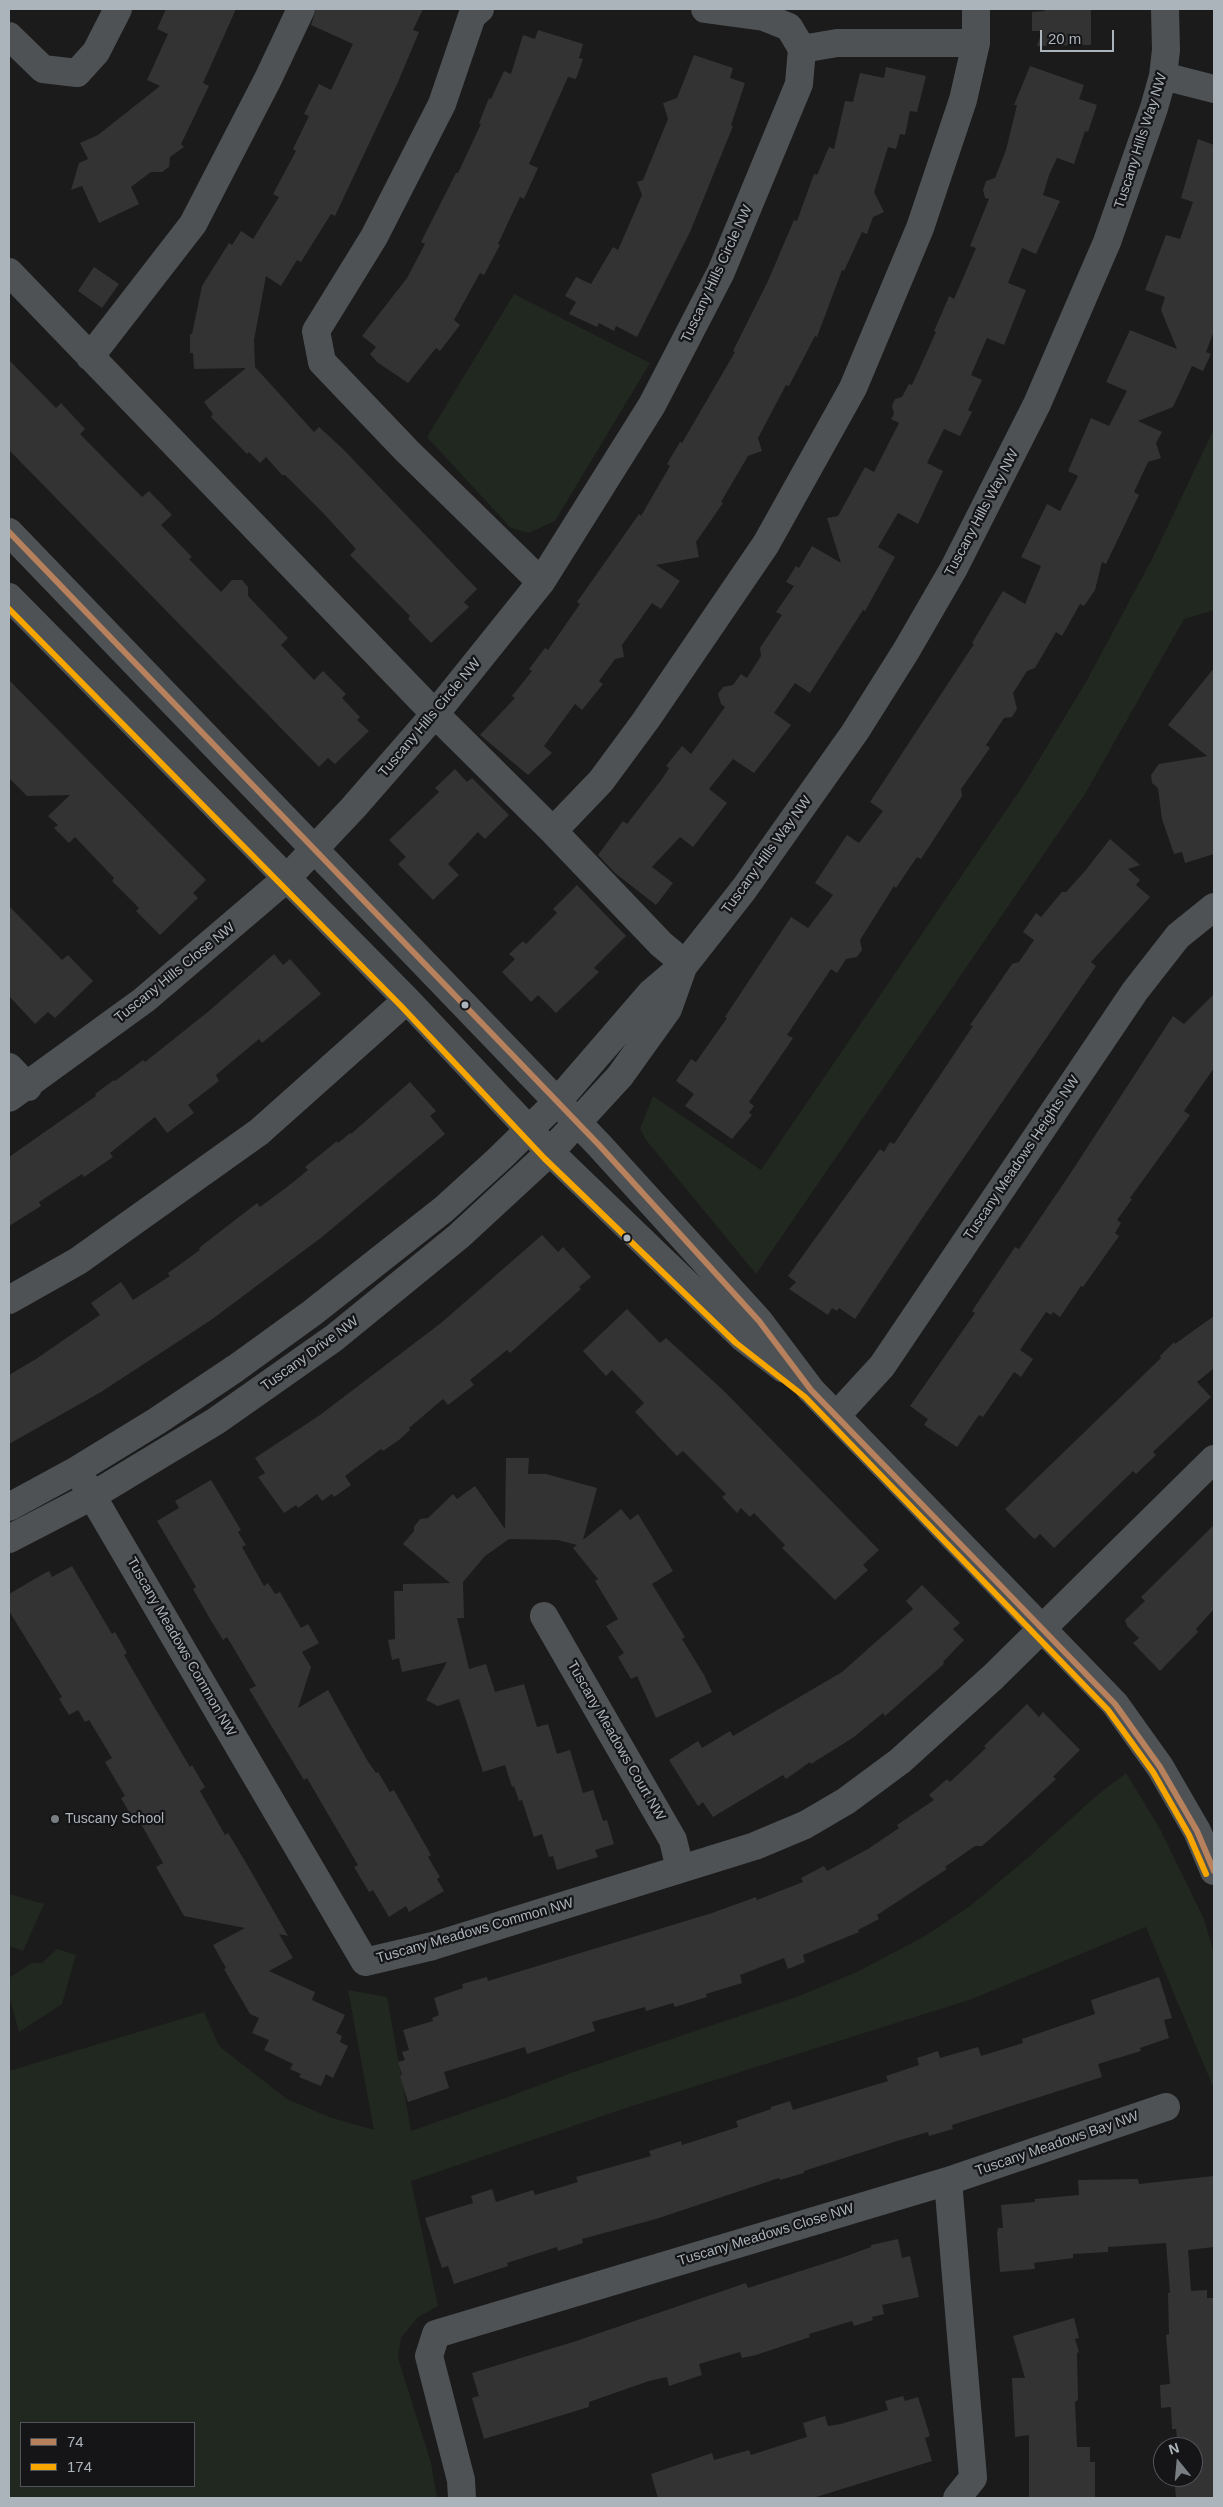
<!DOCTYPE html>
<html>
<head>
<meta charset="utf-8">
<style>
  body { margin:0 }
  #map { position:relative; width:1223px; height:2507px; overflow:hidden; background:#1b1b1b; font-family:Arial,sans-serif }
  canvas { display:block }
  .frame { position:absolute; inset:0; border:10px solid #acb4bb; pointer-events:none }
  .legend { position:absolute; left:20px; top:2422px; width:175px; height:65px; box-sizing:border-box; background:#151517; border:1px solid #515559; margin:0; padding:6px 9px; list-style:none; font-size:15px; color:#acb4bb }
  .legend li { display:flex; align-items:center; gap:10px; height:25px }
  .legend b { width:25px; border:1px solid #515559 }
  .north { position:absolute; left:1153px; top:2437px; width:50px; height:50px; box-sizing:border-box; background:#151517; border:1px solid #515559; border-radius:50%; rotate:343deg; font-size:14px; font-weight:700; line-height:20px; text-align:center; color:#acb4bb }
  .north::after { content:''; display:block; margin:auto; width:18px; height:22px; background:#797e83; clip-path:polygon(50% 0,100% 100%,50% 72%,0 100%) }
  .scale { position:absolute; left:1040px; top:30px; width:74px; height:22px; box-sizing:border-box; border:2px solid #acb4bb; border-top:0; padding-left:6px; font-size:15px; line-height:18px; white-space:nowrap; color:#acb4bb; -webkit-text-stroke:4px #151517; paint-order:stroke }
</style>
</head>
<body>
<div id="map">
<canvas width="1223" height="2507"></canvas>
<div class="frame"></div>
<ul class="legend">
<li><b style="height:6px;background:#b6815c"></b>74</li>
<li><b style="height:6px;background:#f7a600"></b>174</li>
</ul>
<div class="north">N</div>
<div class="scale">20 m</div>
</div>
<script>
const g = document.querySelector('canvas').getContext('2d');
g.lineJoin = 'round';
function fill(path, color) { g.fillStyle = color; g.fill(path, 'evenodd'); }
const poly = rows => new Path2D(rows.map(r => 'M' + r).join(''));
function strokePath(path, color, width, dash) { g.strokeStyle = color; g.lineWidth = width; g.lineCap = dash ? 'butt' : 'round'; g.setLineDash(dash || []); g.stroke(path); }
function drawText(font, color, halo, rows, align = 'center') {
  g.font = font + ' Arial,sans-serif'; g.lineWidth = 4.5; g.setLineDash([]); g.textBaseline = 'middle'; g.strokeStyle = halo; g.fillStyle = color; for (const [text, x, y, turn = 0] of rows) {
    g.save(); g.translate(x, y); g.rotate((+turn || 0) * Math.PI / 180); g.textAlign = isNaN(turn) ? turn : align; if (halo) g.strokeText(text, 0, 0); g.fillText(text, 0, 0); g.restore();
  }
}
fill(poly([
  [514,294,650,363,555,521,529,533,511,528,427,437],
  [1214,429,1214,610,1184,619,1085,794,756,1274,646,1140,640,1129,653,1096,761,1170,1026,781,1086,682,1153,557],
  [1126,1773,1160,1829,1204,1919,1214,1954,1214,2089,1146,1927,972,1999,626,2108,411,2181,438,2306,418,2317,401,2338,398,2358,431,2463,437,2498,9,2498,9,2071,204,2012,219,2046,287,2099,329,2117,374,2130,348,1990,387,1997,411,2131,508,2097,571,2073,796,1997,855,1973,925,1936,970,1906,1030,1856,1095,1797],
  [21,2423,194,2423,194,2486,21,2486],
  [9,1894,44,1904,23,1951,9,1946],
  [57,1949,76,1955,62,2004,19,2032,9,1996,9,1978,32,1963,42,1963]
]), '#212820');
fill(poly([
  [166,9,236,9,203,83,209,86,181,144,184,147,170,157,169,167,162,172,151,172,131,187,139,204,99,223,82,186,71,190,79,163,88,159,80,143,98,135,160,86,147,80,168,34,157,29],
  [316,9,423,9,413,30,419,32,398,82,335,216,331,214,301,262,297,260,281,286,266,276,254,340,255,367,314,432,319,427,342,448,477,589,464,602,469,607,431,643,408,619,410,616,350,555,356,549,325,515,285,475,282,475,266,457,260,463,249,452,247,454,211,417,213,414,204,402,246,368,194,369,193,353,190,353,190,334,192,334,202,286,229,243,232,245,241,231,253,239,279,197,273,194,296,151,293,149,309,116,304,114,319,84,331,90,353,44,311,25],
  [1045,9,1091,9,1091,45,1037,46,1042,31,1032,31,1032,12,1045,11],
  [538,30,583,44,579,58,583,59,576,79,568,77,529,164,538,168,524,199,520,197,498,244,500,245,484,275,480,273,454,320,460,325,440,351,436,348,408,383,377,362,370,354,376,347,362,336,407,278,425,244,421,242,456,173,458,173,481,124,479,123,489,98,491,99,504,71,511,74,523,35,535,39],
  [694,55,733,68,730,78,745,83,731,125,733,126,690,232,637,337,616,326,614,331,599,323,597,327,569,314,576,302,565,296,576,277,591,284,613,247,618,250,642,195,637,182,643,180,668,119,663,103,677,98],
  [1030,66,1084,85,1079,99,1097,105,1088,132,1085,131,1074,164,1057,158,1049,175,1043,195,1060,201,1036,254,1022,248,1008,283,1026,290,1004,345,987,338,971,375,982,380,968,410,972,412,960,436,944,429,927,463,943,471,918,524,898,513,878,547,895,557,865,611,863,610,810,693,795,683,774,713,791,725,754,773,733,759,709,789,727,803,693,847,680,837,652,867,673,883,656,905,615,873,598,855,623,821,627,824,662,779,669,768,666,766,682,746,691,754,725,707,721,704,718,694,723,687,733,685,741,674,747,678,761,656,760,648,782,615,776,612,794,586,786,582,796,566,799,568,812,546,841,563,827,518,838,516,865,467,874,472,899,423,891,419,894,414,892,406,895,399,902,397,909,384,912,385,936,332,934,331,948,299,949,296,954,299,976,248,970,246,989,199,985,198,983,190,986,181,995,178,1006,150,1017,105,1014,105],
  [886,67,926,76,917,112,910,111,905,135,900,134,896,149,888,147,874,192,884,212,873,217,867,234,862,232,844,271,842,270,817,337,815,336,789,386,786,385,758,438,762,451,748,456,721,502,723,503,696,542,699,557,656,565,680,581,661,609,652,603,622,645,624,657,615,659,599,681,603,684,582,710,575,704,544,746,552,753,528,775,480,735,515,698,512,696,532,671,529,669,545,648,548,650,580,604,577,602,639,514,641,516,670,466,667,464,680,442,682,443,735,352,733,351,768,281,794,220,797,221,814,174,817,175,829,147,834,149,845,101,853,102,860,73,884,78],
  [1198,139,1214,145,1214,331,1206,352,1211,354,1203,371,1192,366,1173,407,1138,421,1162,432,1156,443,1161,458,1148,462,1134,492,1139,495,1106,564,1102,562,1095,590,1084,606,1080,604,1062,636,1056,632,1035,668,1027,671,1013,693,1017,709,1012,717,1004,718,986,745,990,748,961,789,962,796,921,859,917,857,896,888,894,886,860,940,862,950,857,957,846,959,837,973,831,969,787,1035,793,1038,787,1047,749,1102,754,1106,749,1113,752,1115,732,1139,685,1106,694,1094,676,1081,691,1059,696,1062,727,1018,725,1017,791,917,808,928,833,895,815,883,847,835,859,843,883,811,870,802,974,644,972,643,1003,591,1025,604,1041,566,1021,557,1047,504,1060,511,1078,476,1068,471,1091,418,1109,426,1127,391,1106,382,1130,330,1177,349,1161,310,1165,297,1145,290,1166,235,1180,239,1193,202,1181,198],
  [94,267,119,284,102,308,78,291],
  [9,360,56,408,61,403,85,429,80,434,142,497,149,491,172,515,161,525,192,557,189,559,221,592,232,580,242,580,248,587,248,596,288,638,281,645,314,680,323,671,346,694,342,698,360,717,357,720,369,731,335,764,328,758,319,767,9,450],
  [1214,668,1214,854,1185,863,1182,852,1174,854,1162,819,1158,788,1152,783,1151,775,1159,764,1207,756,1168,725],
  [9,680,206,880,193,893,198,898,160,935,136,911,139,908,112,881,114,878,75,837,69,843,54,828,58,825,48,816,70,795,27,796,9,778],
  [455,769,467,782,472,778,509,815,485,839,478,832,448,864,459,875,433,900,398,864,406,857,389,840,439,792,435,788],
  [1110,839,1140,865,1128,869,1140,880,1136,885,1150,897,1091,962,1096,966,925,1214,855,1319,839,1308,837,1311,832,1308,828,1315,789,1289,796,1282,788,1276,880,1149,884,1152,890,1142,894,1144,973,1026,970,1025,986,1002,1012,964,1019,962,1034,940,1023,932,1036,913,1041,917,1062,892,1066,892,1085,871],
  [577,885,626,936,594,968,599,972,556,1013,538,995,531,1002,502,972,515,959,509,954,523,941,526,944,557,913,553,909],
  [9,906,62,960,68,955,93,981,55,1018,48,1012,35,1024,9,996],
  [274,954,283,965,290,959,321,994,262,1043,259,1039,216,1075,219,1081,188,1105,194,1113,167,1133,155,1117,110,1153,113,1157,84,1177,82,1174,39,1202,41,1206,9,1226,9,1157,96,1096,95,1094,114,1080,115,1081,143,1060,145,1062,209,1011],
  [1214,994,1214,1068,1184,1111,1190,1115,1130,1198,1132,1199,1117,1220,1121,1223,1115,1233,1119,1236,1083,1287,1081,1286,1060,1317,1053,1312,1051,1315,1046,1312,1020,1350,1033,1359,1021,1377,1014,1372,983,1417,979,1415,957,1447,924,1425,928,1419,910,1406,975,1313,972,1311,1015,1247,1019,1249,1068,1177,1173,1016,1184,1024],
  [410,1082,436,1111,430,1116,445,1134,322,1237,211,1320,101,1392,9,1444,9,1375,36,1359,100,1315,91,1303,121,1282,133,1300,170,1276,168,1273,200,1250,199,1248,257,1203,260,1207,287,1187,308,1170,305,1167,337,1141,338,1143,350,1133,351,1134],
  [542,1235,558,1252,563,1247,591,1277,579,1287,581,1289,510,1353,507,1350,470,1380,474,1385,448,1405,443,1399,409,1428,410,1430,399,1440,383,1451,381,1449,345,1476,351,1485,334,1497,332,1494,322,1501,317,1494,298,1508,296,1505,284,1513,258,1477,265,1473,255,1458,320,1415,441,1323],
  [627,1309,660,1343,666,1338,724,1391,879,1550,863,1565,868,1570,835,1600,782,1548,785,1545,754,1513,750,1517,741,1508,737,1513,722,1497,726,1494,683,1451,677,1456,635,1412,644,1403,612,1370,606,1376,583,1351],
  [1214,1316,1214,1368,1197,1382,1211,1397,1153,1452,1156,1455,1136,1474,1133,1471,1054,1548,1040,1534,1035,1539,1032,1537,1005,1509,1161,1358,1160,1356,1174,1342,1175,1344],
  [506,1458,529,1458,528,1474,546,1474,597,1488,583,1540,621,1509,630,1520,638,1514,673,1571,652,1584,685,1637,682,1639,704,1675,712,1692,656,1718,637,1676,631,1679,618,1657,624,1653,606,1626,618,1619,595,1581,598,1579,573,1548,577,1545,558,1540,509,1539,485,1556,463,1582,464,1618,457,1618,469,1669,486,1664,495,1692,524,1684,537,1727,548,1724,557,1754,570,1750,583,1793,593,1790,603,1821,607,1820,614,1844,595,1850,598,1857,557,1870,553,1856,549,1857,542,1834,534,1837,522,1800,519,1801,514,1786,512,1787,505,1765,483,1772,459,1699,438,1706,426,1700,447,1662,402,1672,399,1658,392,1660,388,1640,395,1639,394,1591,403,1591,403,1584,450,1583,403,1544,414,1531,414,1527,420,1519,428,1518,453,1494,457,1499,475,1486,505,1529],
  [211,1480,241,1530,238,1532,246,1545,242,1547,264,1586,268,1583,275,1594,280,1592,301,1628,308,1624,319,1643,302,1652,311,1667,298,1708,328,1690,367,1760,376,1773,378,1772,390,1792,394,1790,431,1855,428,1857,440,1877,437,1879,444,1891,409,1912,406,1906,389,1917,373,1890,369,1892,354,1867,358,1865,325,1809,307,1778,304,1780,249,1689,256,1686,227,1637,223,1640,210,1619,193,1589,196,1587,157,1521,179,1508,175,1501],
  [1214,1525,1214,1609,1196,1629,1198,1632,1160,1671,1133,1643,1139,1638,1127,1626,1125,1620,1145,1601,1141,1597],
  [72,1566,112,1634,115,1632,127,1653,124,1655,149,1698,190,1767,192,1765,205,1787,200,1791,225,1835,228,1833,245,1861,288,1936,279,1934,293,1958,269,1971,315,1992,312,2000,345,2015,336,2033,342,2036,340,2042,348,2046,333,2078,326,2074,321,2086,299,2077,301,2074,290,2069,293,2064,264,2050,269,2040,252,2033,259,2018,250,2014,224,1969,226,1968,213,1945,245,1928,184,1916,156,1867,163,1863,136,1815,132,1817,121,1798,125,1796,105,1762,112,1758,89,1720,85,1722,78,1710,69,1715,59,1699,62,1697,9,1611,9,1594,45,1573,49,1571,52,1577],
  [922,1585,960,1623,953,1629,964,1640,943,1662,944,1664,885,1716,883,1713,854,1737,811,1764,810,1762,786,1779,783,1775,713,1817,703,1802,698,1806,669,1760,698,1741,702,1748,730,1731,733,1736,842,1672,913,1609,906,1601],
  [1027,1704,1039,1717,1043,1712,1080,1750,1053,1777,1056,1779,1005,1826,982,1846,975,1846,945,1867,947,1869,877,1915,879,1919,858,1930,859,1932,803,1955,805,1962,788,1969,784,1958,740,1975,742,1983,706,1994,707,1997,675,2007,673,2003,646,2011,645,2007,634,2010,592,2022,595,2031,548,2047,527,2054,525,2047,444,2072,449,2088,408,2102,400,2076,402,2075,398,2062,405,2060,402,2052,409,2050,403,2030,433,2021,432,2018,439,2015,434,1998,463,1988,462,1984,487,1977,488,1981,712,1913,756,1897,757,1900,803,1882,801,1878,824,1866,827,1871,868,1849,899,1828,897,1825,934,1800,929,1795,947,1779,950,1782,986,1748,984,1746],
  [1159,1977,1172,2018,1164,2020,1169,2038,1140,2048,1141,2051,1098,2064,1102,2077,952,2125,953,2129,929,2136,928,2132,897,2141,804,2171,804,2173,780,2180,779,2178,656,2219,582,2239,583,2243,558,2251,557,2247,507,2263,508,2266,454,2284,448,2266,442,2268,425,2218,473,2203,471,2196,492,2189,496,2202,533,2190,535,2195,578,2182,576,2177,651,2156,649,2151,681,2141,682,2145,738,2127,736,2121,771,2109,771,2107,790,2101,793,2110,888,2081,886,2076,919,2065,917,2058,938,2051,940,2058,978,2047,981,2056,1023,2043,1022,2039,1095,2014,1091,2000],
  [1214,2176,1214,2247,1188,2250,1191,2291,1207,2290,1207,2298,1214,2298,1214,2498,1176,2498,1174,2477,1193,2477,1193,2447,1178,2447,1176,2429,1172,2429,1171,2407,1161,2408,1160,2385,1170,2384,1166,2335,1169,2334,1168,2293,1170,2293,1166,2243,1108,2247,1108,2252,1073,2254,1073,2258,1034,2263,1035,2269,1000,2272,997,2233,998,2228,1003,2228,1001,2205,1035,2202,1035,2199,1079,2195,1078,2180,1138,2179,1139,2184],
  [898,2239,902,2258,910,2256,919,2297,882,2305,884,2314,872,2317,873,2320,854,2326,852,2321,809,2334,810,2337,756,2355,742,2358,740,2352,699,2364,702,2375,669,2386,667,2377,649,2381,589,2402,589,2407,484,2439,472,2398,479,2396,472,2373,576,2341,746,2283,748,2288,841,2258,871,2247,871,2245],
  [1074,2318,1079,2338,1075,2339,1079,2352,1077,2353,1078,2400,1075,2402,1077,2447,1090,2447,1090,2462,1095,2462,1095,2498,1029,2498,1029,2435,1015,2437,1012,2378,1025,2378,1013,2336],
  [903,2396,905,2401,918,2397,930,2436,925,2438,932,2461,813,2498,658,2498,651,2474,712,2453,714,2460,749,2450,751,2455,807,2437,803,2423,825,2416,828,2426,841,2424,888,2410,885,2401]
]), '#333');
strokePath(poly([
  [480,9,472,16,442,104,374,237,316,331,322,362,407,451,541,582],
  [9,36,43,69,77,73,96,52,118,9],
  [802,49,837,43,976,43],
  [1163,76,1214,89],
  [9,272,435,714,553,831,661,944,685,964],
  [90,357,193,224,268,79,301,9],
  [9,532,599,1145,759,1321,811,1390,1115,1704,1160,1767,1197,1831,1214,1871],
  [9,597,407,1000,550,1152,742,1337,784,1369],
  [553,831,601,781,646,720,766,544,853,388,920,228,963,100,976,43,976,9],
  [9,1067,28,1087],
  [9,1098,144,1000,287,878,353,808,435,714,541,582,652,405,721,272,799,84,802,49,789,27,764,17,705,9],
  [9,1300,78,1261,259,1132,407,1000],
  [836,1416,882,1366,1135,991,1178,936,1214,907],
  [77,1470,365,1962,433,1946,755,1846,805,1825,846,1801,900,1761,993,1677,1214,1459],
  [9,1507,77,1470,157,1421,236,1368,312,1313,444,1209,500,1158,556,1103,651,993,685,964,744,889,855,732,906,651,954,568,1037,404,1107,242,1154,108,1163,76,1166,50,1165,9],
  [9,1539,92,1496,216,1421,334,1338,459,1236,550,1152,620,1076,668,1009,683,967],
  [544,1616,673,1840,680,1869],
  [948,2181,973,2478,957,2498],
  [462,2498,461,2480,429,2356,436,2334,948,2181,1166,2107]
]), '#4f5254', 28);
strokePath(poly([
  [9,532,599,1145,759,1321,811,1390,1115,1704,1160,1767,1197,1831,1214,1871]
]), '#b6815c', 6);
strokePath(poly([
  [9,609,401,1006,544,1158,736,1343,805,1397,1108,1710,1153,1772,1189,1835,1206,1874]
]), '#f7a600', 6);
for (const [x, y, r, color] of [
  [465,1005,4.5,"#acb4bb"],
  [627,1238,4.5,"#acb4bb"],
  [55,1819,5,"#797e83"]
]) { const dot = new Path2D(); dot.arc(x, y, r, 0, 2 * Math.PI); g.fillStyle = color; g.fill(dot); strokePath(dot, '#151517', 2); }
drawText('14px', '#acb4bb', '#151517', [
  ["Tuscany Hills Way NW",1141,141,-72],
  ["Tuscany Hills Circle NW",717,274,-65],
  ["Tuscany Hills Way NW",982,513,-62],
  ["Tuscany Hills Circle NW",430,718,-50],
  ["Tuscany Hills Way NW",767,855,-54],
  ["Tuscany Hills Close NW",175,973,-39],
  ["Tuscany Meadows Heights NW",1022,1158,-56],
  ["Tuscany Drive NW",310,1354,-36],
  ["Tuscany Meadows Common NW",181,1647,60],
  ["Tuscany Meadows Court NW",616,1741,60],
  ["Tuscany Meadows Common NW",475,1931,-16],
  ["Tuscany Meadows Bay NW",1057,2144,-19],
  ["Tuscany Meadows Close NW",766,2235,-17]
]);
drawText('14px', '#acb4bb', '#151517', [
  ["Tuscany School",65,1819]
], 'left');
</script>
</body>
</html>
